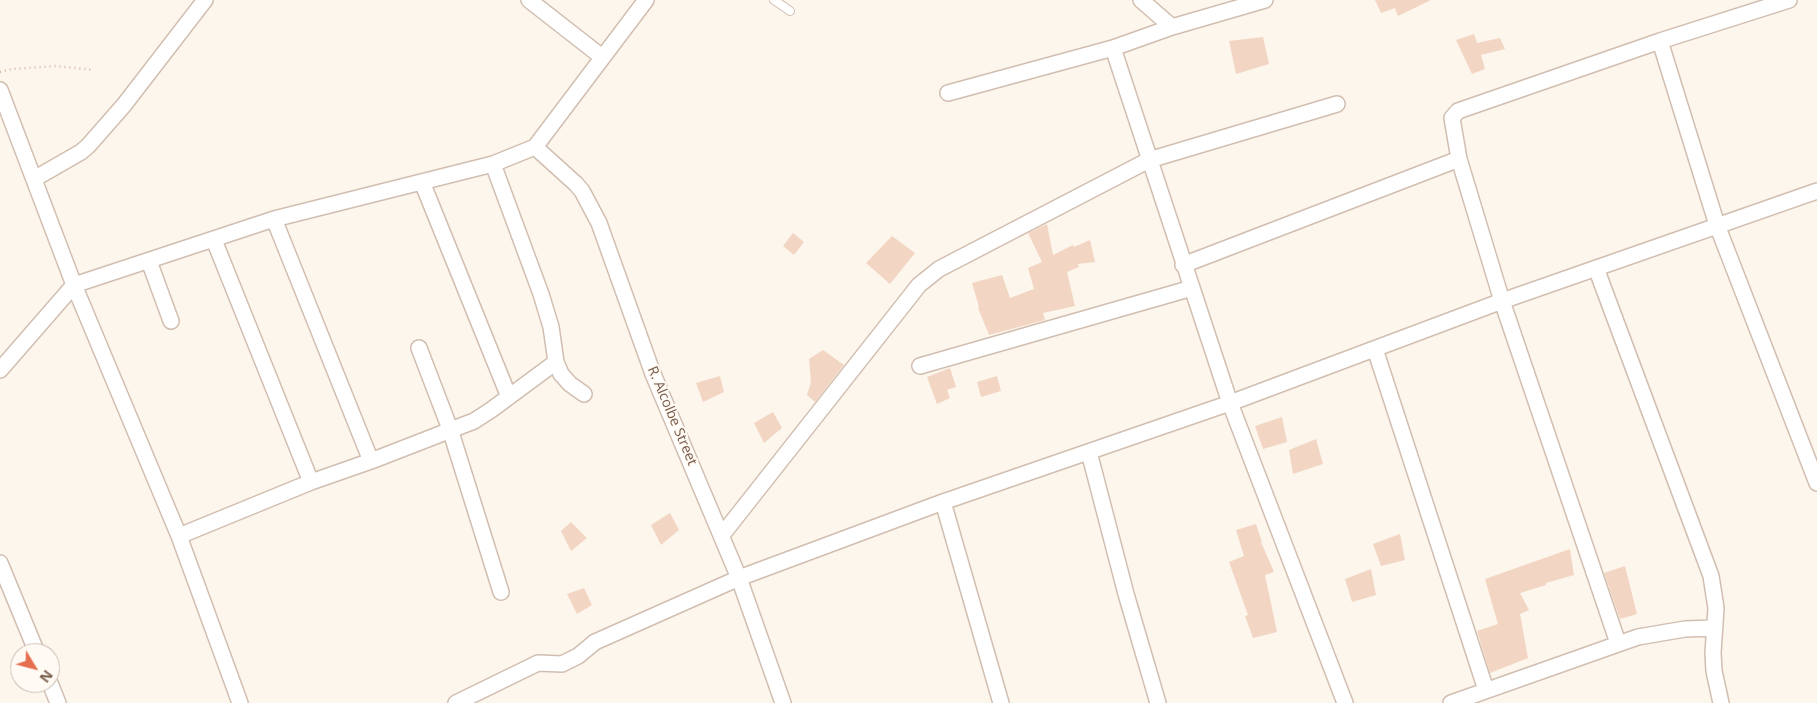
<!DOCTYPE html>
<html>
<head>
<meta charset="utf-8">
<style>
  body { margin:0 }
  #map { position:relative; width:1817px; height:703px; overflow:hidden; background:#fdf6ec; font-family:"Open Sans",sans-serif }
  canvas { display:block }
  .north { position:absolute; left:10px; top:643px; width:50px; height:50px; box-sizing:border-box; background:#fffaf3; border:1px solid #cabbb1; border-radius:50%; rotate:127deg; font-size:14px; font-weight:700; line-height:20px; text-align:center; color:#7a5c4d }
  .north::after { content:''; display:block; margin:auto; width:18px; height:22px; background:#e76f51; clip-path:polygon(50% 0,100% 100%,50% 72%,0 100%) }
</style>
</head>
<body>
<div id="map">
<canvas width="1817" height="703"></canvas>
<div class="north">N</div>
</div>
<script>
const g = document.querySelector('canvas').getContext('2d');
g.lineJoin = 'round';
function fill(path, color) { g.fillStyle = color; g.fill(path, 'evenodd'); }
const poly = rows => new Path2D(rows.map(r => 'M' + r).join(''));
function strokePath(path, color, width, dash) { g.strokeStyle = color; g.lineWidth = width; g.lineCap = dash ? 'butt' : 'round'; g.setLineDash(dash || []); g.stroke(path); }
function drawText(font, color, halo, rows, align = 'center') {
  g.font = font + ' "Open Sans",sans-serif'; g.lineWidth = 4; g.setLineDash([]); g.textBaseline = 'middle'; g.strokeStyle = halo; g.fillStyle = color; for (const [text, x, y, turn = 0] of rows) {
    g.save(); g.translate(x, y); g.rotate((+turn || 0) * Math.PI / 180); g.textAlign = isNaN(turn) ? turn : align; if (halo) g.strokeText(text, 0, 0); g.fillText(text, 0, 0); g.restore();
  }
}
fill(poly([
  [1375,0,1431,0,1398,16,1395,8,1381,13],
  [1474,34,1477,43,1500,38,1505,49,1481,55,1485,69,1472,74,1456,40],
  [1263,37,1269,64,1236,74,1229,41],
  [1047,224,1053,255,1073,245,1074,247,1090,240,1095,262,1078,264,1079,267,1067,272,1075,306,1043,313,1045,320,989,335,978,308,979,307,972,283,1002,275,1010,298,1034,289,1028,268,1042,262,1028,233],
  [793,233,804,242,794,255,783,246],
  [892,236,915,253,890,284,866,263],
  [823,350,844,365,815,402,807,395,811,382,809,359],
  [950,368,956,387,947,390,950,398,937,404,927,377],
  [720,376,724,392,703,402,696,383],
  [997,376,1001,391,981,397,977,382],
  [773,412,782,428,764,443,754,423],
  [1282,417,1287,442,1263,449,1255,426],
  [1316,439,1323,464,1293,474,1289,450],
  [670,513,679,530,661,545,651,525],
  [571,522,587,538,571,551,561,531],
  [1256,524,1262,542,1261,542,1274,572,1265,575,1277,632,1253,638,1245,616,1248,615,1229,562,1244,556,1236,530],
  [1400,534,1405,560,1381,566,1373,544],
  [1570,549,1574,575,1546,583,1546,585,1520,593,1529,610,1520,614,1528,658,1490,673,1477,631,1498,624,1485,579],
  [1625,566,1637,614,1620,619,1604,573],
  [1371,569,1376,595,1352,602,1345,579],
  [584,588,592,605,577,614,567,594]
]), '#f3d5c3');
const lane = poly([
  [774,0,790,11]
]);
const street = poly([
  [529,0,602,57],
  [1141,0,1172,27],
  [1660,41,1717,225,1817,483],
  [1113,48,1230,403,1345,703],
  [0,90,74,285,179,536,240,703],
  [948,93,1113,48,1172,27,1265,0],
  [535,147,576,184,582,191,599,223,653,374,739,578,783,703],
  [493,164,541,294,551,327,556,362,561,374,570,384,584,394],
  [34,179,81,152,88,146,124,105,205,0],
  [422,182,509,397],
  [274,219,371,461],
  [214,240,311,482],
  [149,261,171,321],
  [1183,265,1459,159],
  [1596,268,1711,576,1716,608,1713,653,1714,671,1721,703],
  [419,348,450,429,501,592],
  [1375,349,1486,690],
  [920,366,1192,288],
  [0,370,74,285,274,219,493,164,535,147,646,0],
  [1089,452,1126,594,1158,703],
  [943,502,1001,703],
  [722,535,919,285,939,269,1149,160,1337,104],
  [179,536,311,482,371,461,474,421,491,410,556,362],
  [0,563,37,653],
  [1618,643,1502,301,1459,159,1452,118,1458,111,1660,41,1789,0],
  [50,683,58,703],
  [456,703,538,663,562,664,578,656,595,642,739,578,943,502,1230,403,1502,301,1817,191],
  [1451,703,1638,637,1685,629,1714,628]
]);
strokePath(lane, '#d1beb0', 10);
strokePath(street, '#d1beb0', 18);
strokePath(poly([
  [0,72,12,69,56,66,94,70]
]), '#d9b8a5', 2.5, [1, 4]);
strokePath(lane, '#fff', 8);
strokePath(street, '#fff', 15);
drawText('14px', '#7a5c4d', '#fffaf3', [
  ["R. Alcolbe Street",672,416,67]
]);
</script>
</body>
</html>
